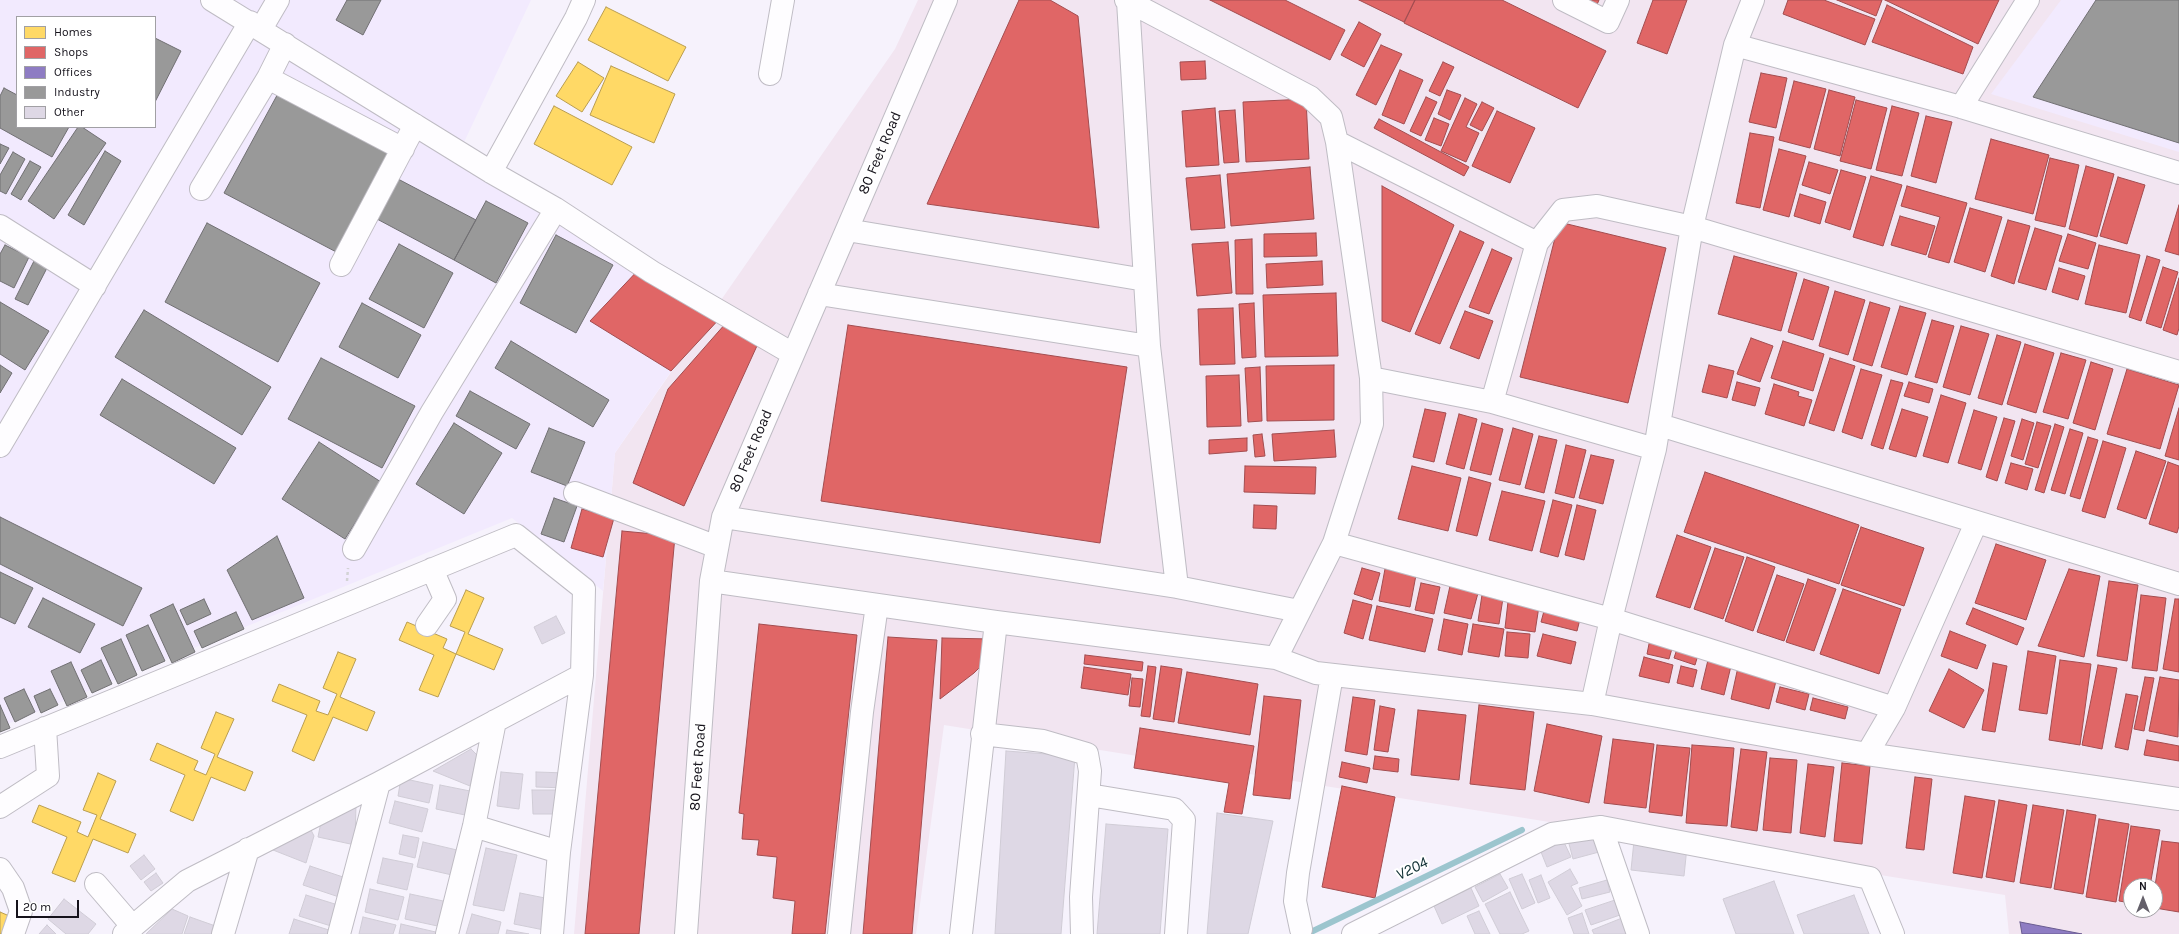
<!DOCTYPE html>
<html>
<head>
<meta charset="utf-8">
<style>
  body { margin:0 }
  #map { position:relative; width:2179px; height:934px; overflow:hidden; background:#f6f2fc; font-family:Karla,sans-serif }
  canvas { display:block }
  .legend { position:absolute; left:16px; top:16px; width:140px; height:112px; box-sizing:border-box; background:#fff; border:1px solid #a1a0a4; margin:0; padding:5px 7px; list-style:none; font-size:12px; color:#15121b }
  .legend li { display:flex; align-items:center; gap:8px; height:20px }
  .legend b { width:20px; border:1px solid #a1a0a4 }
  .north { position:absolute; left:2123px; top:878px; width:40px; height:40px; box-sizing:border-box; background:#fff; border:1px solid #a1a0a4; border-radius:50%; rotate:0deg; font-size:11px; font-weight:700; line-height:16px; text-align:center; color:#15121b }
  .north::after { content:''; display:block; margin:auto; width:14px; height:18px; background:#64606a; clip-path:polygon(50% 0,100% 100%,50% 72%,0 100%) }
  .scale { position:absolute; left:16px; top:900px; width:63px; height:18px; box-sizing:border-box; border:2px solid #15121b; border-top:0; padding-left:5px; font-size:12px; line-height:14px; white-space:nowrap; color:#15121b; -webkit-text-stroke:3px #fff; paint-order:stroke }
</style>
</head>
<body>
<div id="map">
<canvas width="2179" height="934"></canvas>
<ul class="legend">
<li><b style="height:11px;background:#ffd966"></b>Homes</li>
<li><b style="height:11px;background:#e06666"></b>Shops</li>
<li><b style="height:11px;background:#8e7cc3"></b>Offices</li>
<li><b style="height:11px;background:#999"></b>Industry</li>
<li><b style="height:11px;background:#ded8e5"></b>Other</li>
</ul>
<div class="north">N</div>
<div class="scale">20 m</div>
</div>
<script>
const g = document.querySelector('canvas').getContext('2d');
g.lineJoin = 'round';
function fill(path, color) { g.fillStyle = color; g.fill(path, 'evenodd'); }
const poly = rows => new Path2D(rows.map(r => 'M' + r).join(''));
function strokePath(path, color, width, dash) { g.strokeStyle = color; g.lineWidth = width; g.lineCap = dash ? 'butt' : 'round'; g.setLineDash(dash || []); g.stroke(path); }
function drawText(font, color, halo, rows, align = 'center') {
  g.font = font + ' Karla,sans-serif'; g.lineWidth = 4; g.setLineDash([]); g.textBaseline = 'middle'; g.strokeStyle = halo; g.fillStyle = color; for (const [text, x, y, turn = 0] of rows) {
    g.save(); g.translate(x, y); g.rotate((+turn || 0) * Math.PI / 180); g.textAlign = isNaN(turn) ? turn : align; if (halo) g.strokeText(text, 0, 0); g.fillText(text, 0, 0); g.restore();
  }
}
fill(poly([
  [918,0,2179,0,2179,934,2009,934,2005,895,944,725,916,934,574,934,615,453,895,49],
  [2131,886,2155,886,2155,910,2131,910]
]), '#f2e5f1');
fill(poly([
  [0,0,531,0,458,155,714,309,615,453,603,591,512,518,0,727],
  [17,17,155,17,155,127,17,127],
  [2061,0,2179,0,2179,152,1991,94]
]), '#f2eafe');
const homes = poly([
  [606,7,686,47,668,81,588,40,606,7],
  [578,62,604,78,582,112,556,96,578,62],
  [611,66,675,94,654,143,590,115,611,66],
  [554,106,632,147,612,185,534,144,554,106],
  [466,590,484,598,468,634,503,649,494,670,456,654,438,697,419,690,434,655,399,640,407,622,447,639,443,648,456,654,465,632,450,626,466,590],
  [338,652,356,659,340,697,375,712,367,731,333,717,314,761,292,751,307,715,272,701,279,684,320,701,316,711,328,715,337,694,323,688,338,652],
  [216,712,234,719,217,757,253,772,245,791,211,777,193,821,170,811,185,775,150,760,157,743,198,761,194,770,206,775,215,754,201,748,216,712],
  [98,773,116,781,100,819,136,834,128,853,93,839,75,882,52,873,67,837,32,822,39,805,81,822,77,832,88,837,97,815,83,810,98,773],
  [0,912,14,918,7,934,0,934,0,912]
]);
fill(homes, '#ffd966');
strokePath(homes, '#b99d50', 1);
const shops = poly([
  [1019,0,1050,0,1078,16,1099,228,927,204,1019,0],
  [1210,0,1285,0,1345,30,1330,60,1210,0],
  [1359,0,1415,0,1404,22,1359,0],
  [1415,0,1502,0,1606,51,1578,108,1404,23,1415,0],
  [1582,0,1599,0,1596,7,1582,0],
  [1653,0,1687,0,1667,54,1637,43,1653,0],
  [1788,0,1824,0,1875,19,1865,45,1783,14,1788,0],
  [1837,0,1882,0,1876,16,1837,0],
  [1885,0,1999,0,1978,44,1885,0],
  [1887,5,1973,47,1963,74,1872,42,1887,5],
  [1359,22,1381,34,1364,67,1341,55,1359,22],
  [1381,45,1402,54,1376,105,1356,95,1381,45],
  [1205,61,1206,79,1181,80,1180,62,1205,61],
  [1443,62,1454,67,1440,96,1429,91,1443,62],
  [1400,70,1423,80,1404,124,1382,115,1400,70],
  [1761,73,1787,78,1776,128,1749,122,1761,73],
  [1794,81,1826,89,1810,148,1779,140,1794,81],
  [1447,90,1461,95,1450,120,1438,114,1447,90],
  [1829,90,1855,97,1840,156,1814,149,1829,90],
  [1426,97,1437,102,1421,136,1410,131,1426,97],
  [1465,98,1477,104,1466,127,1479,133,1466,162,1441,151,1465,98],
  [1306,99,1309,159,1246,162,1243,102,1306,99],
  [1856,100,1887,108,1871,169,1840,161,1856,100],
  [1482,102,1494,108,1482,131,1470,125,1482,102],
  [1892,106,1919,113,1902,176,1876,170,1892,106],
  [1215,108,1219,165,1186,167,1182,111,1215,108],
  [1235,110,1239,162,1224,163,1219,111,1235,110],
  [1497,111,1535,128,1510,183,1472,166,1497,111],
  [1926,116,1952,122,1936,183,1911,176,1926,116],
  [1434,118,1449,124,1441,146,1425,140,1434,118],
  [1379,119,1469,167,1464,176,1374,128,1379,119],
  [1750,133,1774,137,1760,208,1736,203,1750,133],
  [1991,139,2049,155,2033,214,1975,199,1991,139],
  [1779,149,1806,156,1789,217,1763,210,1779,149],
  [2050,158,2079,165,2065,227,2035,220,2050,158],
  [1809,162,1838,170,1830,194,1802,185,1809,162],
  [2086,166,2114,174,2097,237,2069,229,2086,166],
  [1310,167,1314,219,1231,226,1227,174,1310,167],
  [1841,170,1866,177,1850,230,1825,222,1841,170],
  [1220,175,1225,228,1191,230,1186,178,1220,175],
  [1871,176,1902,185,1883,246,1853,237,1871,176],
  [2118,177,2145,185,2127,244,2100,236,2118,177],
  [1382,186,1454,225,1410,332,1382,321,1382,186],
  [1907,186,1967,203,1949,263,1928,257,1940,217,1901,206,1907,186],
  [1800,194,1826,202,1820,224,1794,216,1800,194],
  [2179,205,2179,255,2165,251,2179,205],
  [1970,208,2002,217,1985,272,1954,262,1970,208],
  [1900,216,1935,226,1926,255,1891,245,1900,216],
  [2008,220,2030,226,2014,284,1991,276,2008,220],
  [1559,222,1666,248,1628,403,1520,377,1559,222],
  [2035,228,2062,236,2046,290,2018,282,2035,228],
  [1460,231,1484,242,1440,344,1415,334,1460,231],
  [1316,233,1317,256,1264,257,1264,234,1316,233],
  [2068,234,2096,243,2088,269,2059,261,2068,234],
  [1252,239,1253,294,1236,294,1235,240,1252,239],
  [1228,242,1232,293,1197,296,1192,244,1228,242],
  [2099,245,2140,255,2126,313,2085,304,2099,245],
  [1492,249,1512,258,1489,314,1469,307,1492,249],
  [1734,256,1797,273,1781,331,1718,314,1734,256],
  [2147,256,2160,260,2141,321,2129,317,2147,256],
  [1322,261,1323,285,1267,288,1266,264,1322,261],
  [642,266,722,316,671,371,590,321,642,266],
  [2163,267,2178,272,2161,328,2146,323,2163,267],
  [2059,268,2085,276,2078,300,2052,292,2059,268],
  [2179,278,2179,328,2177,335,2163,330,2179,278],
  [1804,279,1829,287,1813,340,1788,332,1804,279],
  [1835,291,1865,300,1848,355,1819,346,1835,291],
  [1336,293,1338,356,1265,357,1263,295,1336,293],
  [1870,302,1890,308,1872,366,1853,360,1870,302],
  [1254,303,1256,357,1242,358,1239,304,1254,303],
  [1900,306,1926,313,1907,375,1881,367,1900,306],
  [1233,308,1235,364,1200,365,1198,309,1233,308],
  [1465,311,1493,321,1479,359,1450,348,1465,311],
  [1932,320,1954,326,1937,383,1915,377,1932,320],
  [726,323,761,337,684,506,633,483,668,389,726,323],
  [848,325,1127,367,1100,543,821,501,848,325],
  [1961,326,1989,334,1970,395,1943,387,1961,326],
  [1997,335,2021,342,2002,405,1978,398,1997,335],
  [1751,338,1773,346,1760,382,1737,374,1751,338],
  [1783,341,1824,354,1813,391,1771,378,1783,341],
  [2025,344,2054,353,2036,413,2007,404,2025,344],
  [2061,353,2086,360,2068,419,2043,412,2061,353],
  [1830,358,1855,366,1834,431,1809,423,1830,358],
  [2091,362,2113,369,2095,430,2073,423,2091,362],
  [1334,365,1334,420,1267,421,1266,366,1334,365],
  [1709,365,1734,371,1727,398,1702,392,1709,365],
  [1260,367,1262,421,1248,422,1245,368,1260,367],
  [1861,369,1882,375,1862,439,1842,432,1861,369],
  [2127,369,2179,385,2160,449,2107,434,2127,369],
  [1239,375,1241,426,1207,427,1206,376,1239,375],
  [1891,380,1903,383,1883,449,1871,445,1891,380],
  [1737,382,1760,388,1755,406,1732,400,1737,382],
  [1909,382,1933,389,1929,403,1904,396,1909,382],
  [1774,384,1799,392,1798,396,1812,400,1804,426,1765,414,1774,384],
  [1941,395,1966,403,1948,463,1923,456,1941,395],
  [2179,408,2179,460,2165,456,2179,408],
  [1425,409,1446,413,1434,462,1413,457,1425,409],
  [1902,409,1928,417,1916,457,1889,449,1902,409],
  [1974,410,1997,417,1981,470,1958,463,1974,410],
  [1459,414,1477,419,1464,469,1446,464,1459,414],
  [2004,418,2015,421,1997,481,1986,477,2004,418],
  [2022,419,2034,423,2023,460,2011,456,2022,419],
  [2037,422,2051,426,2038,468,2025,464,2037,422],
  [1482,423,1503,429,1491,475,1470,470,1482,423],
  [2055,424,2064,427,2044,493,2035,490,2055,424],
  [1513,428,1533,434,1520,485,1499,480,1513,428],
  [2070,429,2083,433,2065,494,2051,490,2070,429],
  [1334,430,1336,457,1274,461,1272,434,1334,430],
  [1262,434,1265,456,1255,457,1253,435,1262,434],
  [1539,436,1557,440,1544,493,1525,488,1539,436],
  [2088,437,2098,440,2080,499,2070,496,2088,437],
  [1247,438,1247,451,1209,454,1209,440,1247,438],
  [2103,441,2126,448,2105,518,2082,511,2103,441],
  [1566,445,1586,450,1574,498,1555,493,1566,445],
  [2136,451,2166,461,2146,519,2117,509,2136,451],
  [1591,455,1614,460,1603,504,1579,498,1591,455],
  [2168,462,2179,466,2179,526,2177,533,2149,524,2168,462],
  [2011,463,2033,469,2027,490,2005,483,2011,463],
  [1245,466,1316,467,1315,494,1244,492,1245,466],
  [1412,466,1461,478,1448,531,1398,519,1412,466],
  [1705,472,1859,525,1839,584,1684,532,1705,472],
  [1469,477,1491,483,1477,536,1456,531,1469,477],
  [1502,491,1545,501,1532,551,1489,540,1502,491],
  [1553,500,1572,505,1558,557,1540,552,1553,500],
  [1254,505,1277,506,1276,529,1253,528,1254,505],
  [1577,505,1596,510,1584,560,1565,555,1577,505],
  [582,509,614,518,603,557,571,548,582,509],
  [1861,527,1924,548,1904,606,1841,585,1861,527],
  [622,531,675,536,639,934,585,934,622,531],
  [1677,535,1711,547,1690,608,1656,597,1677,535],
  [1996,544,2046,560,2026,620,1975,603,1996,544],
  [1715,548,1744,557,1723,619,1694,609,1715,548],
  [1747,557,1775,567,1753,631,1725,621,1747,557],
  [1362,568,1380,573,1372,600,1354,594,1362,568],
  [1385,569,1416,575,1410,607,1379,601,1385,569],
  [2069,569,2100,576,2084,657,2038,646,2069,569],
  [1777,575,1804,584,1784,641,1757,632,1777,575],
  [1808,579,1836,589,1814,651,1786,642,1808,579],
  [2109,581,2138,585,2127,661,2097,656,2109,581],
  [1421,583,1440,587,1434,614,1415,610,1421,583],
  [1450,586,1478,593,1471,619,1444,613,1450,586],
  [1843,589,1901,609,1879,674,1820,654,1843,589],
  [1482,595,1503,598,1499,624,1478,621,1482,595],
  [2141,595,2166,598,2157,671,2132,668,2141,595],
  [2175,599,2179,599,2179,672,2163,669,2175,599],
  [1353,600,1372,605,1363,639,1344,633,1353,600],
  [1508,602,1539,606,1535,632,1505,628,1508,602],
  [1377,606,1433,619,1425,652,1369,640,1377,606],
  [1973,608,2024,628,2017,645,1966,624,1973,608],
  [1544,611,1580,619,1577,631,1541,622,1544,611],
  [1444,619,1468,624,1462,655,1438,650,1444,619],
  [759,624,857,635,825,934,792,934,795,901,773,898,777,857,757,855,759,840,742,839,744,814,739,813,759,624],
  [1473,624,1504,629,1499,657,1468,652,1473,624],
  [1950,631,1986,645,1977,669,1941,656,1950,631],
  [1507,632,1530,634,1528,658,1505,656,1507,632],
  [1543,634,1576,642,1571,664,1537,656,1543,634],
  [888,637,937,640,912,934,863,934,888,637],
  [942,638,991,639,990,657,974,673,940,699,942,638],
  [1650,639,1673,645,1669,659,1647,654,1650,639],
  [1677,649,1698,655,1695,665,1674,658,1677,649],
  [2028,651,2056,656,2047,714,2019,710,2028,651],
  [1085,655,1143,662,1142,671,1084,664,1085,655],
  [1644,657,1673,665,1669,683,1639,676,1644,657],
  [1708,660,1731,666,1724,695,1701,689,1708,660],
  [2060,660,2091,664,2080,745,2049,740,2060,660],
  [1993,663,2007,666,1995,732,1982,730,1993,663],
  [2098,665,2117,668,2102,749,2082,745,2098,665],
  [1148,666,1156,667,1150,717,1141,716,1148,666],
  [1161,666,1182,669,1174,722,1153,719,1161,666],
  [1681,666,1697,670,1693,687,1677,683,1681,666],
  [1084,667,1131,674,1128,695,1081,688,1084,667],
  [1738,667,1777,677,1769,709,1731,699,1738,667],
  [1949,669,1984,690,1964,728,1929,711,1949,669],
  [1187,672,1258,684,1250,735,1178,723,1187,672],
  [2145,677,2154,678,2144,731,2134,729,2145,677],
  [2160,677,2179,680,2178,737,2149,731,2160,677],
  [1132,678,1143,679,1140,707,1129,706,1132,678],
  [1780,687,1809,694,1805,710,1776,702,1780,687],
  [2126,694,2138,696,2128,750,2115,747,2126,694],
  [1264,696,1301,700,1290,799,1253,795,1264,696],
  [1353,697,1375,700,1367,755,1345,751,1353,697],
  [1813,698,1848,707,1845,719,1810,710,1813,698],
  [1479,705,1534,712,1525,790,1470,784,1479,705],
  [1380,706,1395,709,1388,752,1374,750,1380,706],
  [1418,710,1466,715,1459,780,1411,775,1418,710],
  [1547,724,1602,736,1589,803,1534,791,1547,724],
  [1140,728,1254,746,1242,814,1224,812,1229,783,1134,768,1140,728],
  [1613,739,1654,744,1646,808,1604,803,1613,739],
  [2147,740,2179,746,2179,761,2144,755,2147,740],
  [1657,745,1690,748,1682,816,1649,812,1657,745],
  [1692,745,1734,748,1727,826,1686,823,1692,745],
  [1741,749,1767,752,1757,831,1731,827,1741,749],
  [1375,756,1399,759,1398,772,1373,769,1375,756],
  [1770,758,1797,760,1791,833,1763,830,1770,758],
  [1342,762,1370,768,1367,783,1339,777,1342,762],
  [1842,763,1870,766,1862,844,1834,841,1842,763],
  [1808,764,1834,767,1825,837,1800,833,1808,764],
  [1915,777,1932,779,1924,850,1906,848,1915,777],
  [1342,786,1395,797,1375,898,1322,887,1342,786],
  [1965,796,1995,801,1982,878,1953,873,1965,796],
  [1999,800,2027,805,2014,882,1986,877,1999,800],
  [2033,805,2064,810,2051,888,2020,883,2033,805],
  [2067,810,2096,815,2083,894,2054,889,2067,810],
  [2099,819,2129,824,2116,902,2086,897,2099,819],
  [2131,826,2160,830,2150,886,2131,886,2131,903,2119,901,2131,826],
  [2162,841,2179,843,2179,912,2155,908,2155,886,2162,841]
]);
fill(shops, '#e06666');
strokePath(shops, '#a34d50', 1);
const offices = poly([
  [2020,922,2082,934,2022,934,2020,922]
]);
fill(offices, '#8e7cc3');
strokePath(offices, '#6a5c91', 1);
const industry = poly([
  [347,0,381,0,363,35,336,20,347,0],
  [2096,0,2179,0,2179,143,2033,97,2096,0],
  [155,38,181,51,155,102,155,38],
  [4,88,17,95,17,127,69,127,52,157,0,128,0,96,4,88],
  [281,88,399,150,342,255,224,193,281,88],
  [78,127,82,127,106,143,54,219,28,201,78,127],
  [0,144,9,148,0,164,0,144],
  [105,151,121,161,84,225,68,215,105,151],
  [13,152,25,159,6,194,0,191,0,175,13,152],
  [30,161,41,167,21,200,11,194,30,161],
  [398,179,476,220,454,260,377,219,398,179],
  [486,201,528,223,496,283,454,260,486,201],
  [207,223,320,283,278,362,165,302,207,223],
  [556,235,613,265,576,333,520,303,556,235],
  [399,244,453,273,424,328,369,299,399,244],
  [5,245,29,257,14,288,0,281,0,254,5,245],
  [35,259,48,266,28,305,15,299,35,259],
  [0,302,49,331,25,370,0,354,0,302],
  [362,303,421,335,398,378,339,347,362,303],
  [144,310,271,387,242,435,115,357,144,310],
  [511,341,609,400,593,427,495,368,511,341],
  [321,358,415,406,382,468,288,419,321,358],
  [0,365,12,373,0,393,0,365],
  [122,379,236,448,214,484,100,415,122,379],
  [470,391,530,424,516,449,456,416,470,391],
  [454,423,502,453,464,514,416,484,454,423],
  [549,428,585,442,567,486,531,472,549,428],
  [319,442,381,482,345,539,282,499,319,442],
  [554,498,577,506,564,542,541,534,554,498],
  [0,517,142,588,123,626,0,564,0,517],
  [277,536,304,598,252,620,227,570,277,536],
  [0,572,33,588,15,624,0,617,0,572],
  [43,598,95,624,80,653,28,627,43,598],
  [204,599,211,614,187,625,180,610,204,599],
  [173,604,195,652,172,663,150,615,173,604],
  [236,612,244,629,202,648,194,631,236,612],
  [148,625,165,661,142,671,126,635,148,625],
  [121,639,137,675,118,684,101,648,121,639],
  [101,660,112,684,92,693,81,670,101,660],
  [71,662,87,697,67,706,51,671,71,662],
  [24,689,35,712,15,722,4,698,24,689],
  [50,689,58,705,41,713,34,696,50,689],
  [0,705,10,728,0,732,0,705]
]);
fill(industry, '#999');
strokePath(industry, '#717073', 1);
strokePath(poly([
  [1313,931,1522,830]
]), '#9cc5ce', 6);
const building = poly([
  [556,616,565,633,542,644,534,627,556,616],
  [471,749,477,755,470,786,433,771,471,749],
  [1006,751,1075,756,1061,934,995,934,1006,751],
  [501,772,523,774,519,809,497,806,501,772],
  [536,772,567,773,567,788,536,787,536,772],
  [401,778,433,785,429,803,398,796,401,778],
  [440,785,470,791,465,815,436,809,440,785],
  [532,790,556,790,556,814,533,814,532,790],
  [395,801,428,809,422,832,389,823,395,801],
  [356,804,355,845,318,837,321,822,356,804],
  [1217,813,1273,821,1248,934,1207,934,1217,813],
  [1106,824,1168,829,1160,934,1097,934,1106,824],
  [310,828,314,836,306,863,273,850,276,844,310,828],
  [1594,833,1599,852,1573,859,1568,840,1594,833],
  [403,835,419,838,415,858,399,854,403,835],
  [1562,838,1571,857,1547,867,1539,847,1562,838],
  [1634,841,1687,847,1684,876,1631,870,1634,841],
  [423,842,457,850,452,875,417,867,423,842],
  [486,848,517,855,504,911,473,905,486,848],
  [144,855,155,869,141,880,130,866,144,855],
  [383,858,413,864,407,890,377,883,383,858],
  [310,866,346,878,339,897,303,885,310,866],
  [1570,869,1578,883,1571,886,1582,906,1567,915,1548,882,1570,869],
  [156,873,163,883,151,891,144,882,156,873],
  [1500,874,1508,888,1483,902,1475,887,1500,874],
  [1522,874,1535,903,1522,909,1509,879,1522,874],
  [1541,875,1550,898,1538,903,1529,880,1541,875],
  [1607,880,1610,892,1582,899,1579,888,1607,880],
  [1774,881,1794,934,1736,934,1723,899,1774,881],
  [1471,888,1479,906,1442,924,1434,906,1471,888],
  [370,889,404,897,398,920,365,912,370,889],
  [1510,892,1529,931,1522,934,1500,934,1485,904,1510,892],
  [520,893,550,899,544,930,514,924,520,893],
  [410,894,448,902,442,927,405,919,410,894],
  [306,895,338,905,331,926,299,916,306,895],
  [1854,895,1869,934,1804,934,1797,915,1854,895],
  [64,899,96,924,88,934,66,934,48,919,64,899],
  [1615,900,1620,915,1591,925,1585,910,1615,900],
  [172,909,188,916,182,934,146,934,172,909],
  [1479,911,1490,934,1475,934,1467,916,1479,911],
  [1582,913,1589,934,1574,934,1568,918,1582,913],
  [472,914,501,922,498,934,466,934,472,914],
  [190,917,224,929,222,934,184,934,190,917],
  [363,917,396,925,393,934,359,934,363,917],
  [1622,918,1628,934,1594,934,1592,930,1622,918],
  [294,919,332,931,331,934,289,934,294,919],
  [401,924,440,933,439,934,399,934,401,924],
  [47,925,56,934,39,934,47,925],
  [507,930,529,934,506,934,507,930]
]);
fill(building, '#ded8e5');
strokePath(building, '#d0ccd6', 1);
const minor = poly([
  [212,0,491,172,556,209,652,272,793,354],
  [1126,0,1310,97,1331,117,1337,142,1371,378,1372,424,1334,543,1276,658],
  [1564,0,1608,22,1618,0],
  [1128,1,1149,346,1177,587],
  [261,29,278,0],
  [1735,45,1961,107,2179,173],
  [770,74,783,0],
  [268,78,403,149],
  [1961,107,2028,0],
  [1337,142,1537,243],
  [491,172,576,18,584,0],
  [201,189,268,78,285,44],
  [0,226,95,286],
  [847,230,1145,280],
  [341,265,415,125],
  [819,294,1149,346],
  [1371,378,1492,402,1655,449],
  [1492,402,1537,243,1563,210,1597,206,1692,227,2179,372],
  [1660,425,2179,584],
  [0,446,250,22],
  [575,493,717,547],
  [723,517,1177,587,1299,611],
  [1334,543,1611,619,1894,708],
  [354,549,432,412,556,209],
  [711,581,996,622,1276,658,1316,673,1592,704,1867,754,2179,799],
  [427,625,445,599,432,569],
  [1592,704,1611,619,1655,449,1692,227,1735,45,1753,0],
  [982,734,1043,741,1087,754,1090,771,1081,897,1082,934],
  [0,747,516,535,584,589,582,675,559,852,552,934],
  [1867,754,1894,708,1976,523],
  [1089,795,1174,809,1184,820,1176,934],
  [0,807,48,776,45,728],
  [474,826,559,852],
  [1601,827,1638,934],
  [0,869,13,888,21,911,13,934],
  [96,884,133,927],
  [1301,929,1295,901,1298,873,1332,675],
  [124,934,187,881,379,783,582,675],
  [223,934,248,849],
  [339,934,379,783],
  [447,934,474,826,495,721],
  [686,934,711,581,723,517,946,0],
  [839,934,862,712,877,605],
  [961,934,996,622],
  [1353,934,1552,834,1601,827,1870,878,1893,934]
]);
strokePath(minor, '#bfbcc4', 24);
strokePath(poly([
  [347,581,348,568]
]), '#d3d3d5', 2.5, [3, 3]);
strokePath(minor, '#fefdff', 22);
drawText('15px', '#15121b', '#fff', [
  ["80 Feet Road",880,153,-67],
  ["80 Feet Road",751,451,-67],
  ["80 Feet Road",698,767,-86]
]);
drawText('italic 16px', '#0e2e32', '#fff', [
  ["V204",1412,869,-26]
]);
</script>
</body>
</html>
